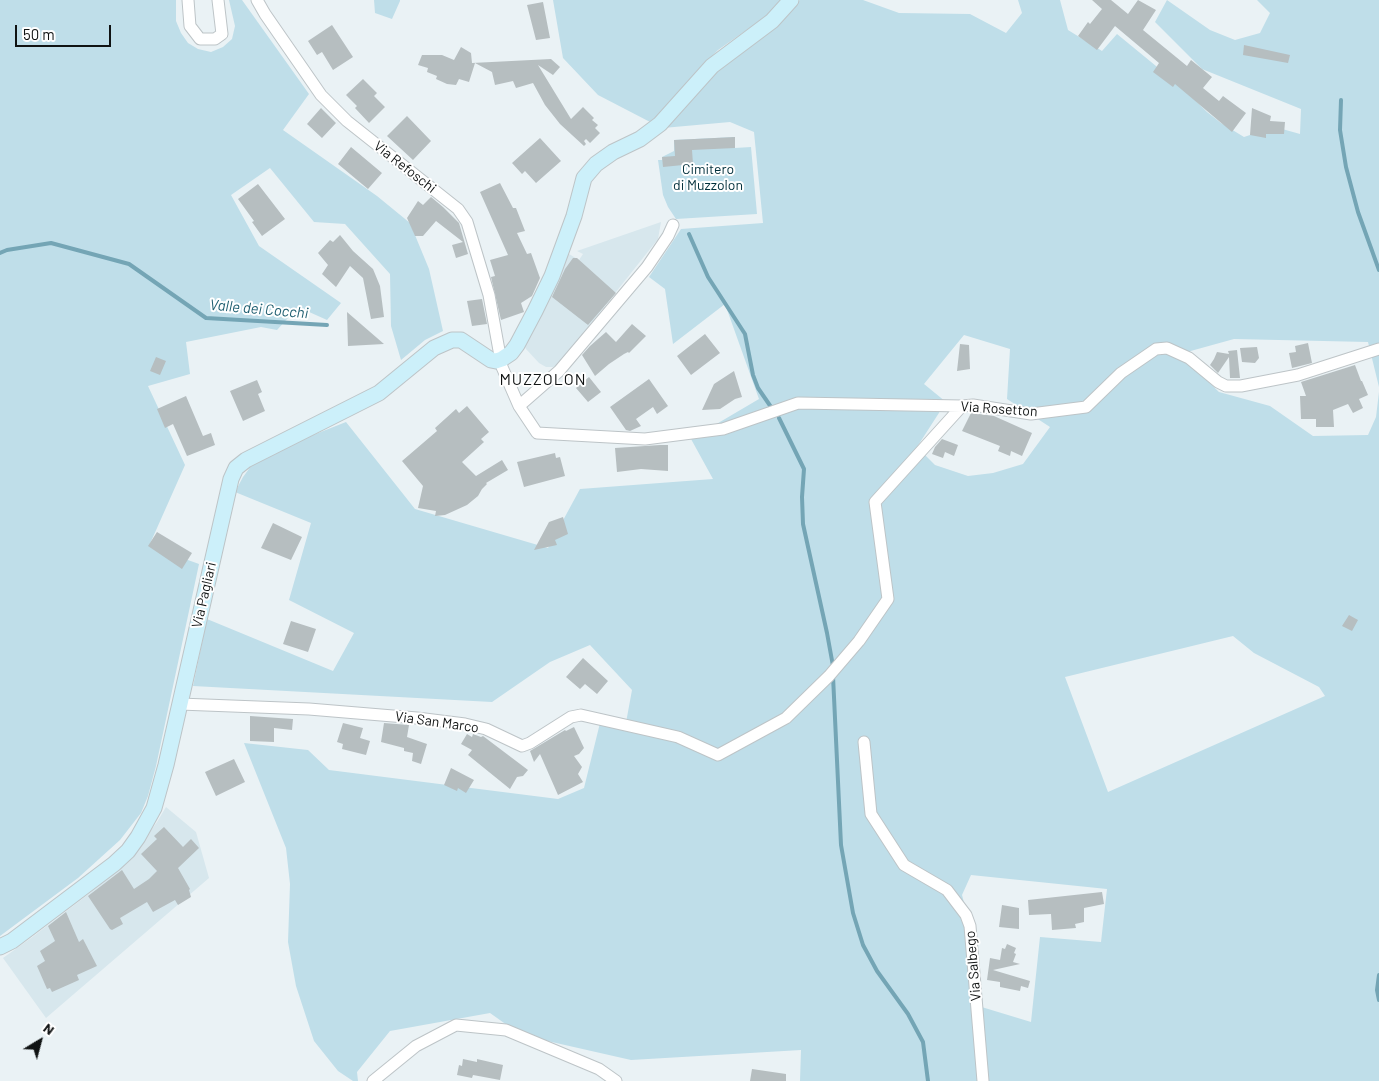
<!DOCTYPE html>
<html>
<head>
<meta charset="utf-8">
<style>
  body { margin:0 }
  #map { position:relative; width:1379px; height:1081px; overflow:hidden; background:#eaf2f5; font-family:Barlow,sans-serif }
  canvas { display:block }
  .north { position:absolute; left:15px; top:1016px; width:50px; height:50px; -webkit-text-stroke:4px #fff; paint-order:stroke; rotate:37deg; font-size:14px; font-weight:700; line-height:20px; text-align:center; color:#101313 }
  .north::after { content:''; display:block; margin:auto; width:18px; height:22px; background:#101313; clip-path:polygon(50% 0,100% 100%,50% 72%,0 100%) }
  .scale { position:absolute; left:15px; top:25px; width:96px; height:22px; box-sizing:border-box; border:2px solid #101313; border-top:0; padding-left:6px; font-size:15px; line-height:18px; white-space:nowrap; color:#101313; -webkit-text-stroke:4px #fff; paint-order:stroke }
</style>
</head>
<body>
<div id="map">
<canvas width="1379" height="1081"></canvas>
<div class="north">N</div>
<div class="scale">50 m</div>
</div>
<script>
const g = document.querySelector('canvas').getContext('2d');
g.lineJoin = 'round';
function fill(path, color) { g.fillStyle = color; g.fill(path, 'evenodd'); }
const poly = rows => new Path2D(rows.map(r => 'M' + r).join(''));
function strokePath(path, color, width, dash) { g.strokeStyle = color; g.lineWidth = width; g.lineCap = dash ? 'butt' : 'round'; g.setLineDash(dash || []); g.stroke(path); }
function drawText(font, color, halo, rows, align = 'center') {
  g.font = font + ' Barlow,sans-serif'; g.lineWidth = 4; g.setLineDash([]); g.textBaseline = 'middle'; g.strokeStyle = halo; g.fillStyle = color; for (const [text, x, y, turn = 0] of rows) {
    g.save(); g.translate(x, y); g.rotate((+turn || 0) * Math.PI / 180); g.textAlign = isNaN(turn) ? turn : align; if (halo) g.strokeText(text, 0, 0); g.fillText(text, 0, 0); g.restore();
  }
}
fill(poly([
  [661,222,658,239,558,365,553,367,546,367,539,363,526,349,522,341,560,256,569,254,579,260,583,254,577,251],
  [166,807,196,832,209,878,46,1018,3,958,31,938,90,893,134,853,157,822]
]), '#d7e7ed');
fill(poly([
  [0,0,176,0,176,21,181,33,188,43,198,49,211,52,223,47,232,39,235,26,229,0,242,0,309,94,283,130,377,196,410,223,429,269,443,331,425,340,401,360,391,326,390,274,345,224,314,222,270,168,231,195,259,246,341,303,327,320,298,307,277,330,261,327,186,342,190,374,148,386,185,465,149,546,199,564,156,766,148,796,141,813,120,840,78,878,0,936],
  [374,0,400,0,400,1,392,19,375,13],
  [553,0,781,0,768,15,718,50,688,81,652,123,598,95,563,58],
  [800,0,863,0,899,13,970,14,1006,33,1022,13,1018,0,1060,0,1068,30,1102,51,1117,34,1184,89,1207,112,1221,123,1244,137,1256,133,1268,125,1300,134,1301,109,1202,69,1155,22,1167,0,1210,30,1235,40,1260,33,1270,13,1257,0,1379,0,1379,387,1368,342,1234,339,1187,352,1195,369,1219,392,1270,406,1313,436,1368,435,1376,417,1379,392,1379,1081,800,1081,801,1050,631,1060,521,1035,490,1013,390,1031,357,1072,358,1081,353,1081,338,1071,314,1041,296,986,288,942,290,884,286,848,244,743,308,750,329,770,558,799,584,788,600,723,625,728,632,690,590,645,550,662,492,702,193,686,207,619,333,671,354,633,289,600,311,523,235,492,243,477,254,462,276,447,308,437,346,422,415,509,548,548,580,489,713,479,691,439,759,399,725,304,673,344,665,289,649,277,681,229,763,223,754,132,730,122,663,128,707,79,771,31],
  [964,335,1010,349,1007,399,1050,427,1023,464,993,473,968,476,935,465,917,447,946,402,924,384],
  [1233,636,1254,653,1319,687,1325,696,1108,792,1065,677],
  [971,875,1107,889,1101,942,1040,937,1031,1022,975,1005,970,926,962,895],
  [735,137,735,148,751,147,757,214,676,219,668,207,663,195,658,160,662,160,662,157,674,151,674,140]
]), '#bfdee9');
strokePath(poly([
  [1341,100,1340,130,1346,167,1358,212,1379,270],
  [689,234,708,277,745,334,753,375,758,388,771,407],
  [0,253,7,250,51,243,129,264,206,318,327,325],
  [779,418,804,469,802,497,803,524,827,633,833,666],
  [833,676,841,845,853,913,863,945,877,971,908,1014,923,1042,928,1081],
  [1379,975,1377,990,1379,1000]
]), '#74a5b5', 4);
fill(poly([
  [1092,0,1111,0,1128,14,1138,0,1156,10,1143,30,1187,66,1191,60,1212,77,1203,88,1219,101,1223,96,1246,113,1232,132,1175,84,1173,87,1153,72,1159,63,1115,26,1097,50,1078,36,1088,22,1090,24,1102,9],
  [543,2,550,38,536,40,527,5],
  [332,25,353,57,333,70,322,52,317,55,308,41],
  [1244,45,1290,55,1288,63,1243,55],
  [461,47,471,53,472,63,551,59,560,67,553,75,538,65,571,119,583,107,594,118,592,120,598,125,595,128,600,133,590,143,586,139,584,141,586,144,584,146,560,124,545,105,533,83,516,88,513,81,495,85,492,72,475,63,469,82,459,79,456,85,447,84,436,79,437,76,427,72,428,68,418,65,422,55,442,55,454,60],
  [363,79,377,93,374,96,385,107,369,123,355,108,357,106,346,95],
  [321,108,336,123,322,138,307,124],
  [1252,108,1271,116,1270,121,1285,122,1284,134,1266,134,1266,138,1250,135],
  [407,116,431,141,413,160,387,136],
  [735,137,735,148,692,150,693,164,663,167,662,157,675,156,674,140],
  [540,138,561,161,536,183,525,171,522,174,512,163],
  [351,147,382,173,368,189,338,164],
  [500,183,513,208,516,208,525,231,517,233,527,254,531,253,540,278,532,296,521,303,524,312,501,320,491,277,495,276,490,260,508,255,480,192],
  [258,184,285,219,262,236,252,222,254,221,238,199],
  [431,197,443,207,459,223,468,254,456,258,452,245,463,242,436,221,423,236,415,236,407,218,418,201,423,205],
  [340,235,353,251,373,269,380,286,384,317,371,319,363,278,350,266,336,287,322,274,328,265,318,253,330,240,333,242],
  [573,258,577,258,616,293,588,325,552,297,565,269],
  [482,299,487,324,472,326,467,301],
  [347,312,384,344,348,346],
  [632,324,646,336,629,353,628,352,624,354,609,364,595,376,582,355,590,346,606,332,616,342],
  [705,334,720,353,691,375,677,356],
  [1308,343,1312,363,1292,368,1289,353,1296,352,1295,346],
  [960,344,969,345,970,369,957,371],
  [1257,347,1259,358,1255,363,1242,362,1240,348],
  [1237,350,1240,378,1230,378,1229,357,1218,373,1210,365,1214,359,1217,352,1229,354,1228,351],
  [156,357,166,361,160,375,150,371],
  [1355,365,1361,381,1362,381,1368,395,1359,399,1363,408,1353,413,1348,404,1333,410,1334,427,1316,427,1316,419,1301,419,1300,396,1306,396,1301,382],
  [734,371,742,397,735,399,720,409,702,410,714,384],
  [589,377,601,392,588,402,576,388],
  [649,379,668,406,657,414,653,407,636,419,641,426,630,431,626,430,610,407],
  [257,380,262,392,258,394,265,411,243,421,230,391],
  [186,396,203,436,211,433,215,445,187,456,173,424,165,428,157,409],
  [467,406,489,432,481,439,484,442,462,462,476,476,502,460,508,470,486,483,487,484,482,489,478,496,467,505,445,515,435,516,436,511,418,508,423,486,402,461,437,431,435,428,456,409,459,413],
  [971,413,994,416,1032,433,1022,456,1011,451,1010,456,998,451,1000,446,962,431],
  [942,439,958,445,954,456,945,452,943,458,932,454,935,447],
  [660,445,668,445,668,471,641,469,617,472,615,448],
  [555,453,556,458,560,457,565,476,524,487,517,462],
  [563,517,568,534,555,540,557,545,534,550,549,522],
  [273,523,302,537,291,560,261,548],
  [157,532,192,553,182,569,148,546],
  [1349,615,1358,620,1352,631,1342,626],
  [291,621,316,629,308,652,283,644],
  [583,658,608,681,597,694,585,684,580,689,566,677],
  [250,716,293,719,292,730,274,728,274,742,250,741],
  [343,723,363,728,360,738,370,741,366,755,342,749,343,744,337,742],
  [384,723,409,725,407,737,427,744,421,764,412,761,413,753,404,751,404,748,381,742],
  [574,727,584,748,579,754,574,756,582,767,578,774,583,782,558,795,540,754,534,762,530,751,565,730,566,731],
  [467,734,472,737,473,734,481,737,483,736,528,770,523,776,517,777,510,789,468,755,472,750,461,744],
  [234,759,245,782,216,796,205,772],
  [451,768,474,780,466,793,458,788,457,791,444,785],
  [164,827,183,847,191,839,199,848,178,868,190,889,189,890,191,897,178,905,175,900,153,912,147,902,120,918,123,924,112,930,110,929,88,896,122,870,134,889,149,879,157,871,141,854,157,839,154,836],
  [1102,892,1104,904,1084,908,1084,922,1075,924,1076,928,1052,930,1051,914,1029,915,1028,900],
  [1002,905,1019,908,1019,929,999,927],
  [66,912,79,942,83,939,97,966,77,975,79,980,52,992,50,988,47,989,37,966,45,961,40,951,55,941,48,926],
  [1007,944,1016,948,1014,953,1016,954,1013,962,1020,964,993,970,1030,981,1028,988,1021,986,1020,991,1000,987,1000,982,987,980,990,958,1000,960,1002,948,1005,949],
  [463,1059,477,1062,477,1059,503,1065,500,1080,473,1075,472,1078,457,1075,459,1065,462,1066],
  [752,1069,786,1074,786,1081,750,1081]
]), '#b6bec0');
const street = poly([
  [188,0,190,26,200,39,215,39,222,34,218,0],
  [257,0,265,14,321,95,347,121,458,209,467,222,489,295,502,367,519,406,537,433,645,439,723,429,798,403,962,406,973,405,1031,414,1086,407,1121,373,1156,349,1167,348,1189,358,1218,382,1226,386,1241,386,1298,375,1379,349],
  [519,406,559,371,647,267,668,236,673,225],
  [180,704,309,709,417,718,465,724,486,729,522,746,530,743,571,717,581,715,678,737,718,755,786,718,829,676,859,641,888,599,875,502,962,406],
  [864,742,871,814,904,865,947,890,966,915,970,926,983,1081],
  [373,1081,416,1046,456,1025,506,1030,599,1069,616,1081]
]);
const secondary = poly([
  [0,947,12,941,114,864,128,851,138,837,154,808,166,765,231,479,236,468,246,460,379,393,434,348,452,340,461,340,491,360,496,361,502,359,511,353,517,345,535,311,552,276,574,216,584,178,596,164,613,152,640,139,660,124,712,66,772,21,791,0]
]);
strokePath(street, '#bdc4c7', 13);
strokePath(secondary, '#bdc4c7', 17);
strokePath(street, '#fff', 11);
strokePath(secondary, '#ccf0fa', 15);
drawText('14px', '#101313', '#fff', [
  ["Via Refoschi",405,167,38],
  ["Via Rosetton",999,409,4],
  ["Via Pagliari",204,595,-77],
  ["Via San Marco",437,722,8],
  ["Via Salbego",973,966,-95]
]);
drawText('14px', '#002f3b', '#fff', [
  ["Cimitero",708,169],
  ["di Muzzolon",708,185]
]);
drawText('italic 15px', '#1e5e70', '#fff', [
  ["Valle dei Cocchi",259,309,5]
]);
g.letterSpacing = '1px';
drawText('16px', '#101313', '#fff', [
  ["MUZZOLON",543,380]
]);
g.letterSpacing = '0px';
</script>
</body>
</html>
